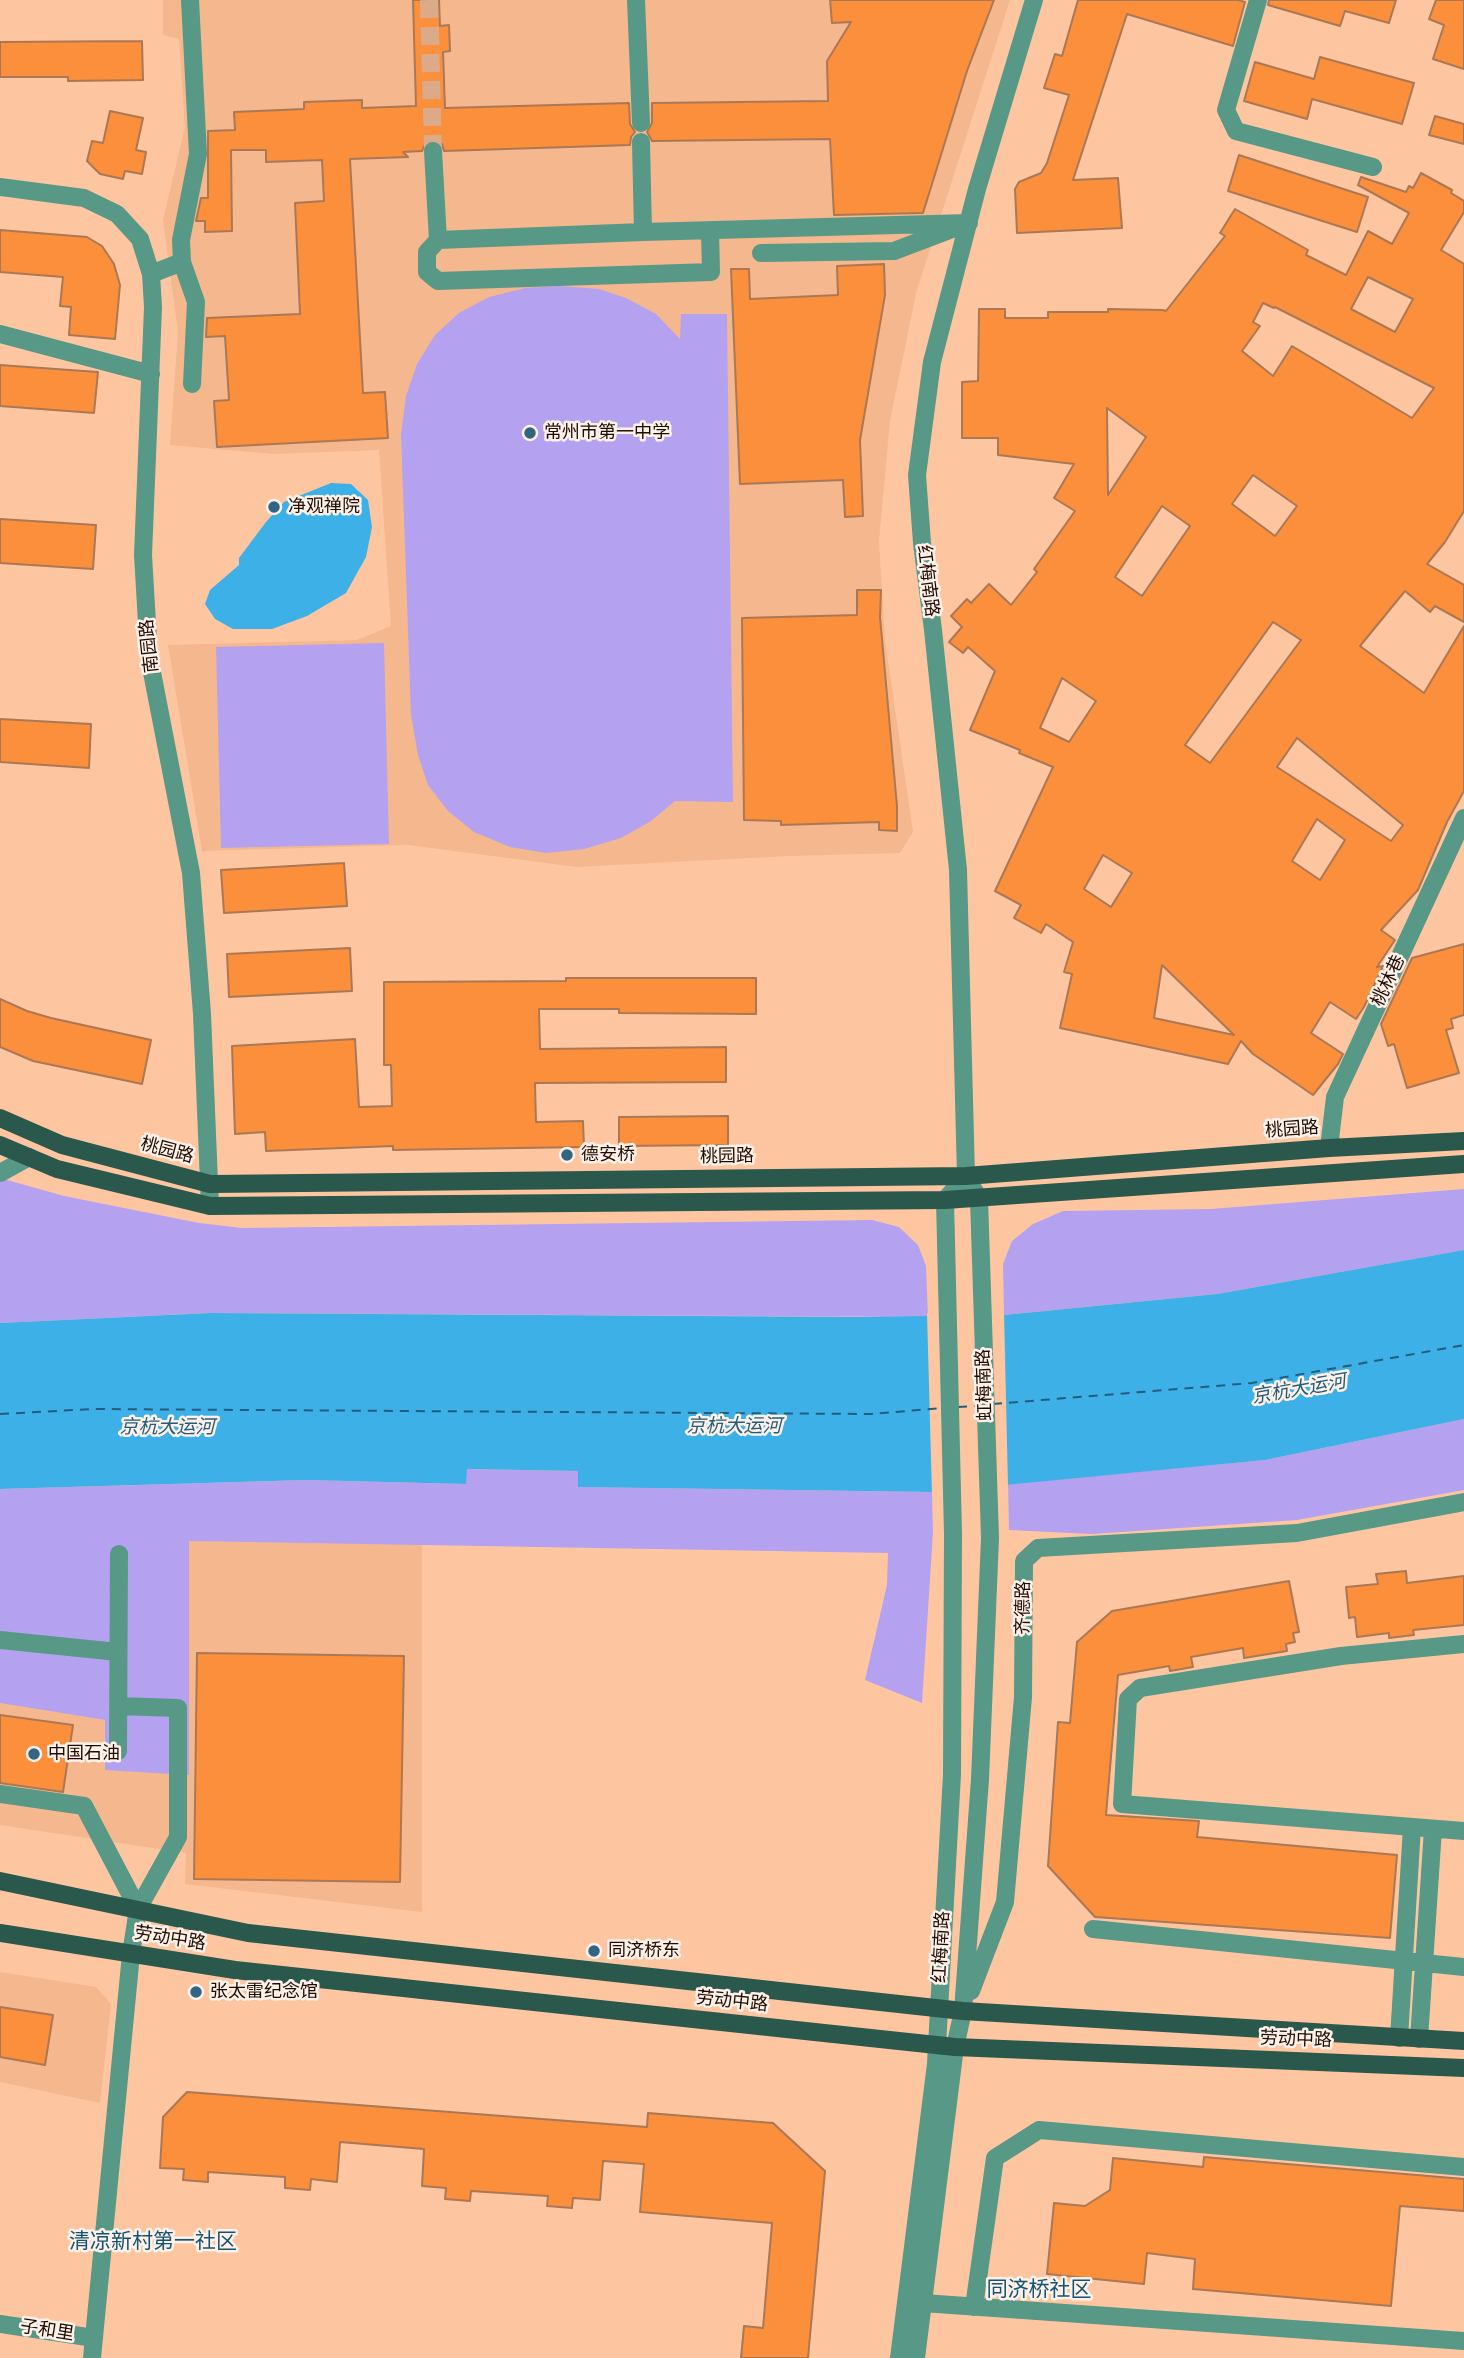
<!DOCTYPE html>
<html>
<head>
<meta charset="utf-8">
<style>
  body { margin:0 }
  canvas { display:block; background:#fdc6a1 }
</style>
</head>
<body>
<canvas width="1464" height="2358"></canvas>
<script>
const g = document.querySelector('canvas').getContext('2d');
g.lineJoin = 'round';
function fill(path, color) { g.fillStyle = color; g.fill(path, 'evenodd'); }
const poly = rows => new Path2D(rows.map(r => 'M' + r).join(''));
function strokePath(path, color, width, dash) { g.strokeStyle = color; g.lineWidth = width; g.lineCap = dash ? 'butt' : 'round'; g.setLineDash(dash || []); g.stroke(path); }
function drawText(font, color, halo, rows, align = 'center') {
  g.font = font + ' "DejaVu Sans","Noto Sans SC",sans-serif'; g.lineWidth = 5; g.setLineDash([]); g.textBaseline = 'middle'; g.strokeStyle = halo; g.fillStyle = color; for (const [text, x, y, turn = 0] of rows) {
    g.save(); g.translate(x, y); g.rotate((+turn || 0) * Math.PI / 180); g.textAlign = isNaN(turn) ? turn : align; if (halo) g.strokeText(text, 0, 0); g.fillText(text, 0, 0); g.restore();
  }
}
fill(poly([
  [163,0,1010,0,916,293,890,421,879,541,885,640,913,832,900,853,790,856,576,867,409,845,202,851,168,645,357,640,391,626,379,450,274,454,170,445,178,332,163,220,185,127,179,39,163,35],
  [189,1541,422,1544,422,1912,185,1884,186,1853,0,1825,0,1703,105,1720,105,1770,189,1774],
  [0,1972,96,1987,111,2004,100,2103,0,2082]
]), '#f5b78e');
fill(poly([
  [559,286,599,289,626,298,656,314,680,339,681,314,727,314,733,802,675,801,651,821,621,838,584,849,546,853,510,847,474,832,448,811,428,785,418,755,411,715,401,434,406,396,417,364,435,335,459,313,489,297,525,288],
  [384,643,389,844,221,848,216,647],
  [0,1178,64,1196,199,1223,242,1228,872,1220,899,1227,918,1245,926,1266,928,1317,211,1313,0,1323],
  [1464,1189,1464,1250,1217,1294,1004,1315,1003,1264,1012,1241,1033,1224,1063,1211,1211,1209],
  [1464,1419,1464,1490,1297,1520,1092,1534,1009,1530,1008,1484,1265,1460],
  [466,1469,578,1471,578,1487,932,1492,933,1532,922,1703,865,1680,887,1585,888,1553,189,1541,189,1775,105,1770,105,1720,0,1703,0,1489,306,1480,465,1484]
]), '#b4a2f0');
fill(poly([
  [331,483,351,484,368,500,372,527,366,557,346,593,307,616,272,629,233,629,215,619,205,604,210,590,239,565,239,558,266,522,284,502],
  [1464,1250,1464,1419,1265,1460,932,1492,578,1487,578,1471,467,1469,466,1484,306,1480,0,1489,0,1323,211,1313,859,1317,1004,1315,1217,1294]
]), '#3db0e8');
fill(poly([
  [1004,1312,1008,1487,932,1495,927,1313]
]), '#fdc6a1');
strokePath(poly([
  [993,1404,1252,1383,1464,1345],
  [958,1407,977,1406],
  [0,1414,94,1409,871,1414,942,1408]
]), '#235d7b', 2, [9, 7]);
const building = poly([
  [413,0,439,0,440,26,449,25,450,51,443,52,445,108,629,103,630,124,635,132,631,137,630,145,444,151,442,144,433,140,426,142,422,151,403,152,408,157,350,159,363,393,385,392,388,438,217,447,214,401,229,400,225,336,206,337,207,318,300,314,295,203,324,201,322,160,266,162,266,150,231,150,232,231,205,232,205,221,196,221,201,198,208,198,208,131,235,130,234,112,304,109,304,102,362,100,362,108,416,106,413,0],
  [830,0,994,0,967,71,923,213,834,215,830,139,652,141,647,132,652,123,652,103,828,101,827,61,851,22,832,23,830,0],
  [1078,0,1238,0,1245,2,1233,46,1127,14,1073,180,1118,178,1122,228,1017,233,1015,189,1019,182,1041,173,1047,163,1069,95,1044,88,1055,54,1062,56,1078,0],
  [1269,0,1396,0,1389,23,1345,11,1340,26,1268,5,1269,0],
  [1436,0,1464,0,1464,69,1433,59,1444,25,1429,19,1436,0],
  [142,41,143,80,68,81,68,77,0,77,0,42,142,41],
  [1320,57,1414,83,1402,124,1312,99,1307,119,1244,101,1255,62,1314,79,1320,57],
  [110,111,143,118,136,150,146,152,142,174,125,171,123,179,100,174,87,161,92,141,103,143,110,111],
  [1435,116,1464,124,1464,144,1429,135,1435,116],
  [1239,155,1368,197,1357,232,1228,191,1239,155],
  [1421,173,1452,190,1451,193,1464,201,1464,212,1441,250,1464,264,1464,511,1445,542,1427,564,1464,585,1464,622,1435,606,1430,612,1405,591,1360,646,1424,693,1464,626,1464,791,1447,822,1418,890,1381,930,1395,940,1377,967,1383,966,1364,1007,1356,1019,1330,1002,1311,1033,1343,1054,1338,1064,1313,1095,1253,1054,1241,1041,1228,1064,1060,1028,1072,974,1064,972,1073,942,1046,924,1041,933,1014,918,1021,905,995,891,1053,767,1019,753,1020,750,970,730,995,671,968,647,963,653,949,642,962,627,951,616,967,599,971,603,989,584,1011,605,1037,572,1034,569,1075,511,1054,498,1074,464,998,455,998,438,962,438,962,382,978,381,979,309,1005,309,1005,318,1048,318,1048,312,1108,312,1108,309,1163,310,1166,311,1225,236,1220,233,1235,209,1308,250,1306,255,1346,275,1368,231,1392,244,1409,213,1358,185,1361,177,1406,192,1409,186,1413,188,1421,173],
  [1368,277,1413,299,1395,332,1351,309,1368,277],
  [1263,303,1274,308,1275,307,1434,388,1412,418,1292,346,1273,376,1242,351,1260,326,1253,322,1263,303],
  [1107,408,1146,437,1108,495,1107,408],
  [1253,475,1297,506,1275,536,1232,504,1253,475],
  [1162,506,1190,526,1142,596,1115,577,1162,506],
  [1273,622,1301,640,1210,763,1185,745,1273,622],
  [1062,678,1096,701,1069,742,1040,728,1062,678],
  [1297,738,1403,825,1391,841,1277,767,1297,738],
  [1317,819,1345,840,1320,880,1292,861,1317,819],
  [1103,855,1132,873,1111,907,1084,889,1103,855],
  [1162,965,1234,1035,1154,1018,1162,965],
  [0,230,87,237,102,246,114,264,120,285,115,339,69,335,71,307,60,306,63,277,0,272,0,230],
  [884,264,885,295,860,440,863,516,845,517,843,480,740,484,731,269,749,269,750,299,838,295,837,266,884,264],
  [0,365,98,372,94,413,0,406,0,365],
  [0,519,96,525,93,569,0,563,0,519],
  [857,590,881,590,880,617,897,806,897,831,879,830,879,822,781,825,781,821,744,820,742,618,857,615,857,590],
  [0,719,91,724,89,768,0,762,0,719],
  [344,863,347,906,224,913,221,870,344,863],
  [1464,944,1464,1015,1451,1019,1453,1028,1446,1030,1459,1073,1407,1088,1394,1044,1388,1046,1381,1024,1412,958,1464,944],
  [350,948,352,991,229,997,227,954,350,948],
  [566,978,756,978,756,1014,619,1013,619,1009,539,1009,540,1049,726,1047,726,1082,535,1083,536,1122,583,1121,584,1147,393,1150,393,1146,266,1151,265,1132,235,1134,232,1046,355,1039,359,1107,392,1106,391,1065,384,1065,384,982,566,981,566,978],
  [0,999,27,1011,51,1018,151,1040,142,1084,33,1061,0,1047,0,999],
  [728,1116,728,1145,619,1146,619,1117,728,1116],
  [1406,1571,1407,1583,1464,1576,1464,1625,1413,1630,1414,1635,1389,1638,1389,1633,1357,1637,1355,1617,1349,1618,1346,1587,1378,1584,1376,1574,1406,1571],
  [1289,1581,1299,1632,1293,1633,1295,1642,1286,1644,1287,1651,1244,1658,1243,1648,1191,1657,1193,1667,1170,1671,1169,1666,1118,1675,1106,1815,1199,1821,1197,1837,1397,1855,1390,1938,1095,1917,1048,1866,1058,1722,1070,1723,1077,1642,1112,1611,1289,1581],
  [197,1653,404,1656,400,1882,194,1879,197,1653],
  [0,1715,73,1725,63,1792,0,1783,0,1715],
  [0,2007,53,2015,45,2065,0,2057,0,2007],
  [187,2092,647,2127,648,2113,773,2123,825,2171,808,2358,741,2358,744,2326,763,2328,772,2223,640,2212,644,2164,603,2161,600,2200,573,2198,572,2208,547,2206,548,2196,471,2191,470,2201,445,2199,446,2188,422,2186,424,2149,340,2142,337,2182,311,2179,310,2190,285,2188,285,2177,208,2172,208,2182,183,2180,184,2169,160,2168,163,2117,187,2092],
  [1204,2157,1464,2179,1464,2211,1400,2206,1391,2306,1193,2289,1195,2259,1147,2253,1144,2284,1047,2274,1054,2203,1085,2206,1110,2190,1113,2158,1203,2167,1204,2157]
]);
fill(building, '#fc8f3b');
strokePath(building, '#ab7856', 2);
strokePath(poly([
  [429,0,433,151]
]), '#dcaa89', 18, [18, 9]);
strokePath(poly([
  [190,0,198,154,181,240,182,262,196,302,192,384],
  [636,0,641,123],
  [1258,0,1226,110,1236,131,1373,167],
  [641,142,643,232],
  [433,151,438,240],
  [0,187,84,198,117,214,140,239,151,274,153,307,143,555,149,657,191,873,202,1014,210,1206],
  [710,231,711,272,438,281,427,272,427,252,438,240,643,232,969,223],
  [761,253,894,251,952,229],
  [151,274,182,262],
  [0,334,151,374],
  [1329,1148,1335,1097,1464,818],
  [0,1173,29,1157],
  [0,1640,118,1652],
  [1464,1644,1341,1656,1140,1688,1128,1699,1122,1804,1464,1831],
  [118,1751,119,1554],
  [0,1794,84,1806,138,1909],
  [1093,1929,1464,1967],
  [971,1991,1005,1902,1023,1697,1024,1561,1038,1548,1297,1533,1464,1502],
  [1399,2038,1412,1827],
  [1419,2039,1433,1829],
  [923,2303,1464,2341],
  [974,2307,995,2158,1039,2130,1464,2167],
  [0,2324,94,2338],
  [92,2358,131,1954,138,1909,178,1837,178,1708,118,1706],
  [899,2358,936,2064,952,1774,953,1534,945,1200,966,1176],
  [916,2358,955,2047,963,2011,980,1779,990,1538,979,1199,966,1176,958,870,933,630,922,543,917,475,932,362,977,189,1034,0]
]), '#579887', 18);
strokePath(poly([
  [0,1118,62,1145,210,1184,966,1176,1329,1148,1464,1141],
  [0,1145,57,1169,210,1206,945,1200,1464,1164],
  [0,1881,248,1933,963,2011,1464,2041],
  [0,1933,235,1970,955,2047,1464,2068]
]), '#2a584c', 18);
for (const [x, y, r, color] of [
  [530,433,7,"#316582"],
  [274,507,7,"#316582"],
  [567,1155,7,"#316582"],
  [34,1754,7,"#316582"],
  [594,1951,7,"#316582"],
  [196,1992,7,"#316582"]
]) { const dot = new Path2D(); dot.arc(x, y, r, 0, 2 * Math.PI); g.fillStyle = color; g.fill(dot); strokePath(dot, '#fdf1ea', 2.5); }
drawText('18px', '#1f0c01', '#fdf1ea', [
  ["常州市第一中学",544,433],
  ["净观禅院",288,507],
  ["德安桥",581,1155],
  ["中国石油",48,1754],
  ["同济桥东",608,1951],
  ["张太雷纪念馆",210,1992]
], 'left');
drawText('18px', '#1f0c01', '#fdf1ea', [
  ["红梅南路",927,581,83],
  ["南园路",150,646,-96],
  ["桃林巷",1389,981,-65],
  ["桃园路",1292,1130,-4],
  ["桃园路",167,1151,15],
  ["桃园路",727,1157,-1],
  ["虹梅南路",985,1385,-92],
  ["齐德路",1024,1608,-89],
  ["劳动中路",170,1939,9],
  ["红梅南路",942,1947,-87],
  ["劳动中路",732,2002,6],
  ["劳动中路",1296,2040,2],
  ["子和里",47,2331,9]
]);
drawText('italic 19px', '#235d7b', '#fdf1ea', [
  ["京杭大运河",1299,1390,-10],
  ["京杭大运河",734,1427],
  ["京杭大运河",167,1428]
]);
drawText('21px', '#135473', '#fdf1ea', [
  ["清凉新村第一社区",153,2243],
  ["同济桥社区",1039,2291]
]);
</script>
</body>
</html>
